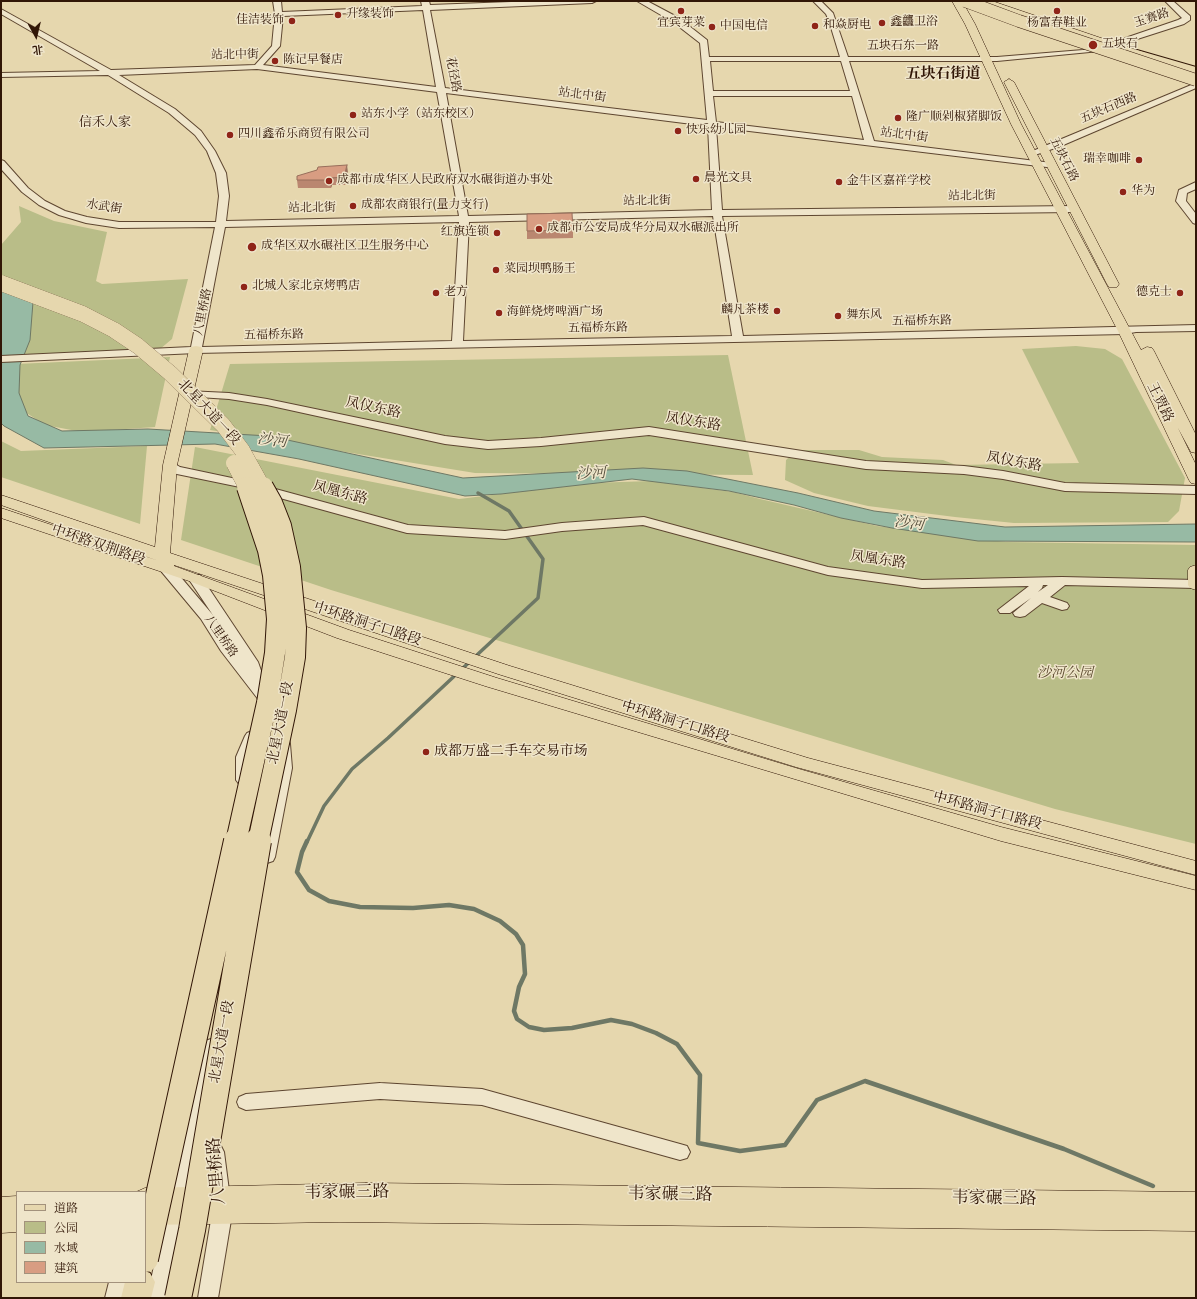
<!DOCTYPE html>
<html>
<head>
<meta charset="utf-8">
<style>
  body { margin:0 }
  #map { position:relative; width:1197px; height:1299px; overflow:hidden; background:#e6d7ae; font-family:Vollkorn,"Noto Serif SC",serif }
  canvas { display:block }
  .frame { position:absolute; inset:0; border:2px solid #311606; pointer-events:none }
  .legend { position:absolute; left:16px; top:1191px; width:130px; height:92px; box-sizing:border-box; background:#efe5ca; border:1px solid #a3927c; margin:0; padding:5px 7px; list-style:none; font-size:12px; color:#311606 }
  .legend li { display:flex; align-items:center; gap:8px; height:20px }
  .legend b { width:20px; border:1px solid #a3927c }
  .north { position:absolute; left:16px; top:16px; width:40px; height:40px; -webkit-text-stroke:3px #efe5ca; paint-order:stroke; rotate:172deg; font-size:11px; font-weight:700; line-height:16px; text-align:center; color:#311606 }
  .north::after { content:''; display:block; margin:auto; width:14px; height:18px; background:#311606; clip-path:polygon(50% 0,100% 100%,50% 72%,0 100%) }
</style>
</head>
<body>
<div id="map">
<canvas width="1197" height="1299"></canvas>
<div class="frame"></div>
<ul class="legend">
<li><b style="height:5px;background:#e6d7ae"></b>道路</li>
<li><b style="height:11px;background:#b9bd88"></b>公园</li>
<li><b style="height:11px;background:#97baa4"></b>水域</li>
<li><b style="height:11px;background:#d89d82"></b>建筑</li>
</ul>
<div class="north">北</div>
</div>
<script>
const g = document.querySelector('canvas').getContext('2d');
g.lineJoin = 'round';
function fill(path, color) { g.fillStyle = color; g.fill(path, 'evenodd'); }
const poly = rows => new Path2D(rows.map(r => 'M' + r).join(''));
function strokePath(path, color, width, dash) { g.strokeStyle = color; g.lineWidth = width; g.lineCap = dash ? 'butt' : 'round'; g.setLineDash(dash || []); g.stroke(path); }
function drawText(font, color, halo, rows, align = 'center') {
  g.font = font + ' Vollkorn,"Noto Serif SC",serif'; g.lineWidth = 3; g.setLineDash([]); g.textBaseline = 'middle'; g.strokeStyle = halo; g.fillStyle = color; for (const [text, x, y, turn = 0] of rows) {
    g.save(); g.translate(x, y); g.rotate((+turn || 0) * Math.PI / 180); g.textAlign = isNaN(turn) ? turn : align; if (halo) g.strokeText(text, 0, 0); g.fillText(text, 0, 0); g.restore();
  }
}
fill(poly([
  [19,206,54,221,107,232,96,281,102,284,188,279,172,339,160,349,23,356,1,301,1,245,21,222],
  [1076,346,1105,349,1122,359,1185,478,1179,511,1168,522,1014,523,955,517,868,506,814,493,785,480,786,460,797,450,859,450,882,457,943,460,956,465,1079,463,1022,349],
  [728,355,753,475,475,473,210,430,230,364],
  [170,357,155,427,82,432,45,425,25,412,10,394,16,364],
  [1,441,21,451,147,446,140,524,1,477],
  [195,447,459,499,591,483,651,481,733,492,760,499,877,526,1006,542,1196,545,1196,844,1055,809,331,590,181,540]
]), '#b9bd88');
const water = poly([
  [1,290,33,302,30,340,20,365,19,393,28,416,62,431,148,429,269,436,463,478,643,468,687,471,798,493,874,511,1005,527,1196,524,1196,542,978,541,892,528,841,518,794,505,729,491,632,479,501,494,465,496,299,459,215,444,44,448,4,426,1,423,1,290]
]);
fill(water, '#97baa4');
strokePath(water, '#6e7865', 1);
strokePath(poly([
  [307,842,324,806,352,769,388,738,538,598,543,559,509,511,478,493]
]), '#6e7865', 3.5);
strokePath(poly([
  [307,841,302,852,297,872,309,890,329,901,360,907,413,908,449,905,474,909,500,921,516,934,523,945,525,974,519,987,514,1011,517,1019,529,1027,544,1030,572,1028,611,1020,632,1024,656,1033,677,1044,700,1075,698,1143,740,1151,785,1145,817,1100,865,1081,1064,1149,1153,1186]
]), '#6e7865', 4.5);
const minor = poly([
  [273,1,281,1,282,12,422,6,421,1,429,1,430,5,538,1,596,1,592,3,430,10,445,88,707,120,700,43,673,22,637,1,647,1,679,18,707,40,709,57,840,57,829,21,826,14,813,1,821,1,833,13,848,57,997,57,1083,50,1099,47,1178,20,1182,18,1165,1,1173,1,1190,16,1190,20,1184,24,1100,51,997,61,849,61,874,141,1052,163,1055,164,1055,168,716,127,722,210,1074,206,1079,209,1074,212,722,216,743,336,1196,325,1196,331,1136,332,1125,334,196,353,1,362,1,356,191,347,215,227,119,228,86,223,59,215,39,205,22,192,1,169,1,160,4,161,28,188,45,201,65,211,87,217,119,222,216,222,219,196,216,173,207,151,195,135,169,113,108,75,1,77,1,73,100,71,1,14,1,9,111,70,255,65,272,46,275,14,273,1],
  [423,10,436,87,263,65,280,46,283,16,423,10],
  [710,61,841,61,850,91,713,91,710,61],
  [257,69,437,92,459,216,226,221,229,196,226,173,215,151,201,131,175,109,119,75,257,69],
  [446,93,708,126,712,210,468,216,446,93],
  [713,96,852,96,864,140,716,122,713,96],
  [713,216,732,336,463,341,469,222,713,216],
  [459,222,452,341,202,347,225,227,459,222],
  [1196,83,1196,88,1061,146,1032,156,1028,153,1196,83],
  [1196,182,1196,189,1187,193,1186,201,1196,214,1196,224,1193,223,1176,201,1179,190,1196,182],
  [187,391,229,393,267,399,445,436,488,441,541,438,649,427,866,461,964,466,1003,471,1065,483,1196,486,1196,494,1065,491,1003,479,964,474,866,469,649,435,541,446,488,449,445,444,267,405,229,399,183,396,181,394,187,391],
  [170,461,180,467,246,481,408,525,505,531,562,523,644,517,828,567,922,580,1062,577,1196,580,1196,588,1065,585,1050,597,1067,603,1069,606,1067,609,1062,610,1042,603,1025,616,1020,617,1015,616,1013,613,1031,598,1010,613,1000,613,998,610,1029,586,922,588,828,575,643,525,562,531,505,539,407,533,240,487,172,473,164,465,170,461],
  [1043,585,1048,585,1038,592,1042,588,1043,585],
  [168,567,173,568,212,614,243,660,188,578,190,575,200,575,258,662,265,682,262,685,283,713,290,744,292,768,275,857,273,861,267,863,261,861,259,857,276,768,276,749,271,767,266,768,261,767,258,763,264,731,264,716,268,712,221,651,201,619,161,571,163,568,168,567],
  [252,731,257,733,259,736,252,757,252,780,249,784,244,785,239,784,236,780,236,757,245,736,247,733,252,731],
  [211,1039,217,1041,220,1046,167,1298,147,1298,202,1046,205,1041,211,1039],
  [380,1083,482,1089,680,1144,687,1146,690,1152,687,1158,680,1160,482,1105,380,1099,246,1110,239,1107,237,1102,239,1097,246,1094,380,1083],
  [214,1144,221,1146,224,1152,232,1214,218,1298,198,1298,212,1214,204,1152,207,1146,214,1144],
  [109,1282,129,1282,125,1298,105,1298,109,1282]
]);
const major = poly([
  [952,1,962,1,975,24,1021,124,1141,350,1147,347,1152,348,1154,351,1196,435,1196,453,1191,452,1178,428,1196,465,1196,484,1191,483,1189,480,1118,331,1011,124,965,24,952,1],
  [978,1,992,1,1157,57,1159,59,1157,61,1151,61,978,1],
  [1009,79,1014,82,1119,284,1117,287,1109,287,1107,284,1004,82,1009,79],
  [196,346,201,347,203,350,177,465,170,553,510,666,808,758,1196,861,1196,875,796,767,498,674,174,565,174,566,349,630,497,678,799,769,1001,827,1196,876,1196,890,1001,841,485,686,337,638,189,581,1,518,1,508,156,560,1,505,1,495,155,547,163,465,189,350,191,347,196,346],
  [1196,565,1196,590,1190,588,1188,585,1188,570,1190,567,1196,565],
  [366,1183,1196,1192,1196,1231,339,1222,145,1225,145,1192,136,1192,145,1188,366,1183],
  [17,1196,17,1232,1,1233,1,1197,17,1196]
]);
const highway = poly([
  [1137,50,1196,67,1196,74,1133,55,1131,53,1133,51,1137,50],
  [145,1271,150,1273,155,1282,151,1298,121,1298,125,1282,145,1282,145,1271]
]);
strokePath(minor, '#5e4630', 2);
strokePath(major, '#311606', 1);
strokePath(highway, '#311606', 2);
fill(minor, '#efe5ca');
fill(major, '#e6d7ae');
fill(highway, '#e6d7ae');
const highwayBridgeFar3 = poly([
  [965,1,1019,21,1196,80]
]);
const highwayBridgeFar2 = poly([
  [1,283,83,314,114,330,138,346,170,373,223,425,242,450,263,488],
  [234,463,247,488]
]);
const highwayBridgeFar1 = poly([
  [236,842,267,703,275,653,277,619,273,575,268,550,247,487],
  [258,842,286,710,295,657,296,628,290,567,281,526,272,503,263,487]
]);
const highwayBridge = poly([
  [145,1259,237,841],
  [178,1298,192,1230,258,841]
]);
strokePath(highwayBridgeFar3, '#311606', 13, []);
strokePath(highwayBridgeFar2, '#311606', 16, []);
strokePath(highwayBridgeFar1, '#311606', 22, []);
strokePath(highwayBridge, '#311606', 28, []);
strokePath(highwayBridgeFar3, '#e6d7ae', 12);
strokePath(highwayBridgeFar2, '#e6d7ae', 16);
strokePath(highwayBridgeFar1, '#e6d7ae', 20);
strokePath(highwayBridge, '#e6d7ae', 26);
fill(poly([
  [317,170,348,173,345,185,332,185,331,188,298,188,297,180],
  [527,214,573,230,573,238,527,239]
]), '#ba8770');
fill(poly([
  [347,165,348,173,345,185,344,177],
  [331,178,332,185,331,188,330,180]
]), '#976e5b');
const building = poly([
  [347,165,344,177,331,178,330,180,297,180,297,176,317,170,318,167,347,165],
  [572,213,573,230,527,231,527,214,572,213]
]);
fill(building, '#d89d82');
strokePath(building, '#976e5b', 1);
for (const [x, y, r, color] of [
  [681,11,4,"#8f2418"],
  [1057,11,4,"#8f2418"],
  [338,15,4,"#8f2418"],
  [292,21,4,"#8f2418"],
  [882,23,4,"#8f2418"],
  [815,26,4,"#8f2418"],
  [712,27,4,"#8f2418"],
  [1093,45,5,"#8f2418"],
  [275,61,4,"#8f2418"],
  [353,115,4,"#8f2418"],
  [898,118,4,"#8f2418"],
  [678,131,4,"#8f2418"],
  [230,135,4,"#8f2418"],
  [1139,160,4,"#8f2418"],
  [696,179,4,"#8f2418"],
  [329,181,4,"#8f2418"],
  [839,182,4,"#8f2418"],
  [1123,192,4,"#8f2418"],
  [353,206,4,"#8f2418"],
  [539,229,4,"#8f2418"],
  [497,233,4,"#8f2418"],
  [252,247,5,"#8f2418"],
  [496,270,4,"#8f2418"],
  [244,287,4,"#8f2418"],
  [436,293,4,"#8f2418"],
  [1180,293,4,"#8f2418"],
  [777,311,4,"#8f2418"],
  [499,313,4,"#8f2418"],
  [838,316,4,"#8f2418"],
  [426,752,4,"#8f2418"]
]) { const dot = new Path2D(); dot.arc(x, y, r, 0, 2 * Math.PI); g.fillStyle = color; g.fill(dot); strokePath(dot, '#efe5ca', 1.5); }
drawText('12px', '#311606', '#efe5ca', [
  ["升缘装饰",346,15],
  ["佳洁装饰",284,21,"right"],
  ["鑫龘卫浴",890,23],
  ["宜宾芽菜",681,24,"center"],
  ["杨富春鞋业",1057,24,"center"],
  ["和焱厨电",823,26],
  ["中国电信",720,27],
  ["五块石",1102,45],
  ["陈记早餐店",283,61],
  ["站东小学（站东校区）",361,115],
  ["隆广顺剁椒猪脚饭",906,118],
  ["快乐幼儿园",686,131],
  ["四川鑫希乐商贸有限公司",238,135],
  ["瑞幸咖啡",1131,160,"right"],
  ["晨光文具",704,179],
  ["成都市成华区人民政府双水碾街道办事处",337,181],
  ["金牛区嘉祥学校",847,182],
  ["华为",1131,192],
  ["成都农商银行(量力支行)",361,206],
  ["成都市公安局成华分局双水碾派出所",547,229],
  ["红旗连锁",489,233,"right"],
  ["成华区双水碾社区卫生服务中心",261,247],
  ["菜园坝鸭肠王",504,270],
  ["北城人家北京烤鸭店",252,287],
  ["老方",444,293],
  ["德克士",1172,293,"right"],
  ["麟凡茶楼",769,311,"right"],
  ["海鲜烧烤啤酒广场",507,313],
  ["舞东风",846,316]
], 'left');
drawText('12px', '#311606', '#efe5ca', [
  ["玉赛路",1152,19,-18],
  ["五块石东一路",903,47],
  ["站北中街",235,56,-1],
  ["花径路",452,75,79],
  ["站北中街",582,96,7],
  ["五块石西路",1109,109,-23],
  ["站北中街",904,136,7],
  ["五块石路",1063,160,63],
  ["站北北街",972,197,-1],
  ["站北北街",647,202,-1],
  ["水武街",104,208,9],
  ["站北北街",312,209,-1],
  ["八里桥路",204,312,-79],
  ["五福桥东路",922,322,-1],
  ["五福桥东路",598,329,-1],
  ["五福桥东路",274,336,-1],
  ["八里桥路",220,637,55]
]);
drawText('13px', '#311606', '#efe5ca', [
  ["信禾人家",105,124]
]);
drawText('14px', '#311606', '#efe5ca', [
  ["王贾路",1159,403,64],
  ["凤仪东路",373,409,12],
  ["北星大道一段",208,413,47],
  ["凤仪东路",693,423,9],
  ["凤仪东路",1014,463,10],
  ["凤凰东路",340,494,15],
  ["中环路双荆路段",98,546,19],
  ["凤凰东路",878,561,8],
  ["中环路洞子口路段",367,625,18],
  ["北星大道一段",282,723,-79],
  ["中环路洞子口路段",675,723,17],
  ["中环路洞子口路段",987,812,15],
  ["北星大道一段",223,1042,-80]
]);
drawText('italic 14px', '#5a482d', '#efe5ca', [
  ["沙河公园",1065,674]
]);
drawText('14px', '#311606', '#efe5ca', [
  ["成都万盛二手车交易市场",434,752]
], 'left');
drawText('bold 15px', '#311606', '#efe5ca', [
  ["五块石街道",943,75]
]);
drawText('italic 15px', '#554f3d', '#efe5ca', [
  ["沙河",272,442,7],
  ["沙河",591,475,-3],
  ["沙河",909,525,7]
]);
drawText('17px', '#311606', '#efe5ca', [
  ["八里桥路",218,1171,-95],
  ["韦家碾三路",347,1194,-1],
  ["韦家碾三路",670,1196,1],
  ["韦家碾三路",994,1200,1]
]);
</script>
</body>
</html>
